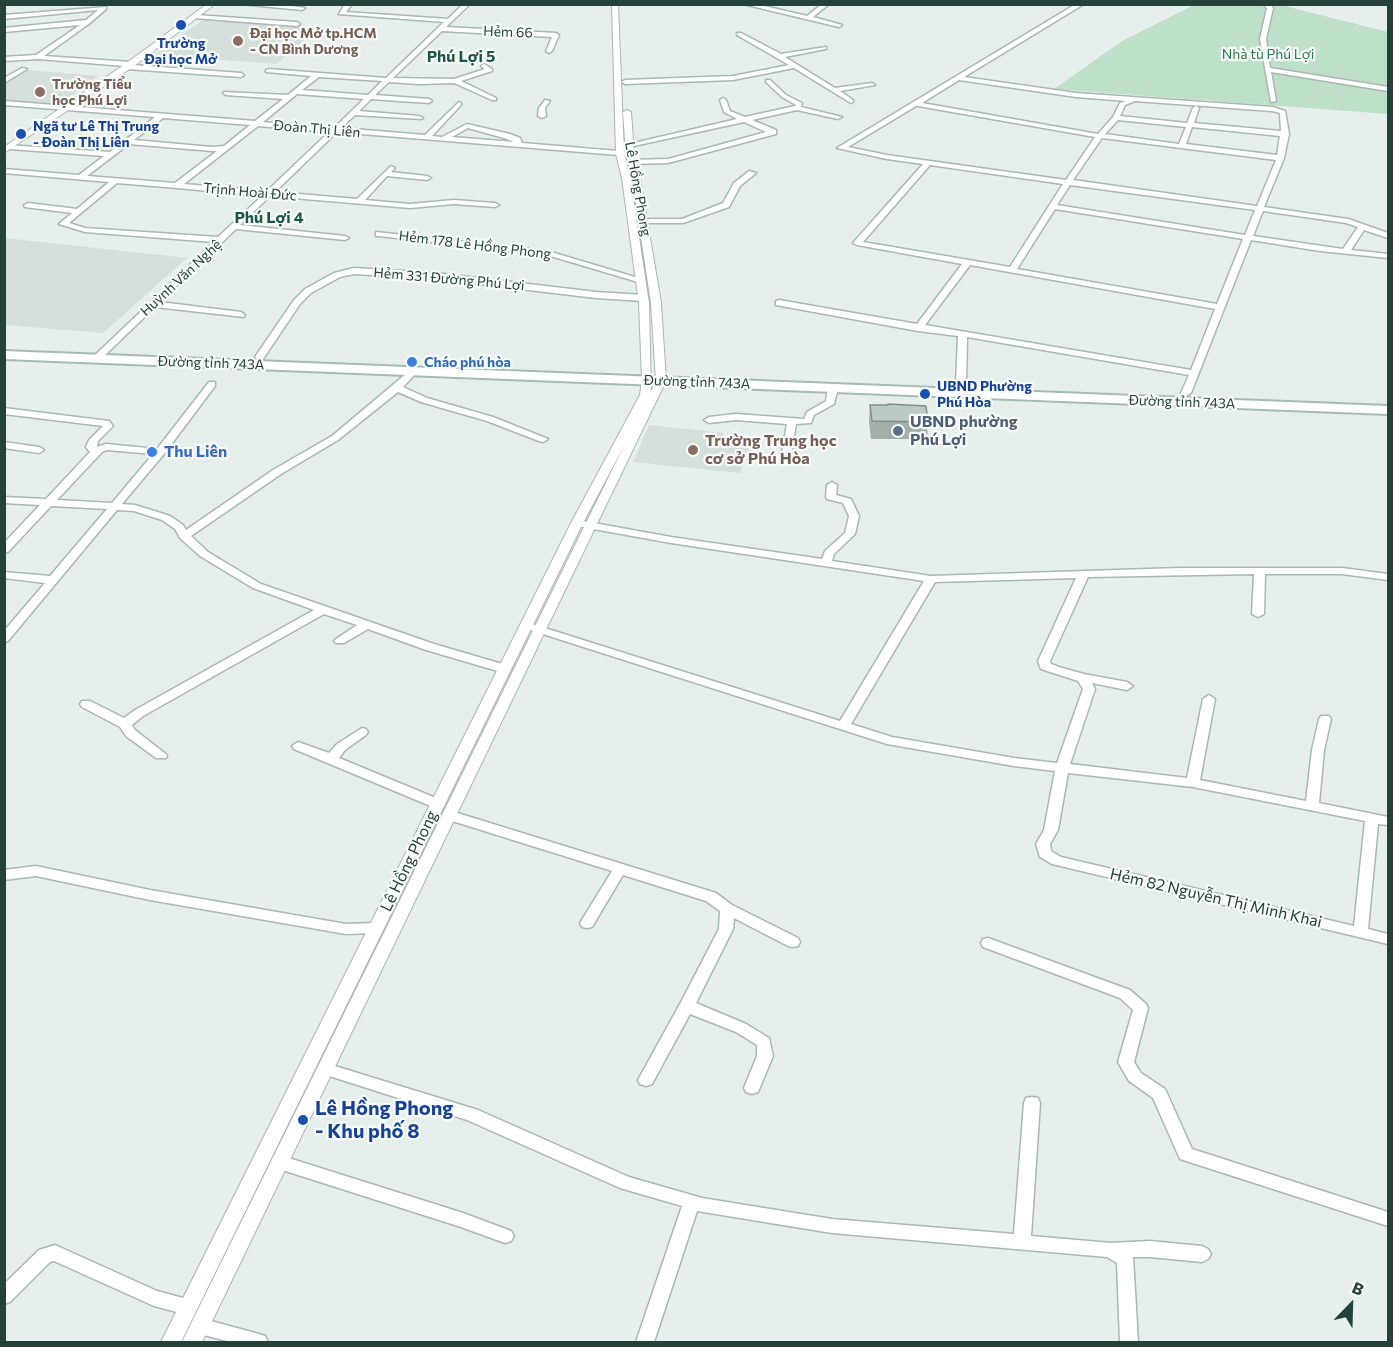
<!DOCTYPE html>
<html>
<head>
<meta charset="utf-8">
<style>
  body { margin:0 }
  #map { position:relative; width:1393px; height:1347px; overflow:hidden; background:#e6efeb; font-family:Commissioner,sans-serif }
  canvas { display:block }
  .frame { position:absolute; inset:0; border:6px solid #24423a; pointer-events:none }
  .north { position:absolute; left:1321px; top:1275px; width:60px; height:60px; -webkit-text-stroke:4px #f7fbf9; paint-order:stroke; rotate:23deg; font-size:16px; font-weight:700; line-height:24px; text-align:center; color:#24423a }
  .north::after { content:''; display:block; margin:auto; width:21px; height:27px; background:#24423a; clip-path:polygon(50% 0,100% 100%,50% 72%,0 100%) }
</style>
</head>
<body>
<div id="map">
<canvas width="1393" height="1347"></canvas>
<div class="frame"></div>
<div class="north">B</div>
</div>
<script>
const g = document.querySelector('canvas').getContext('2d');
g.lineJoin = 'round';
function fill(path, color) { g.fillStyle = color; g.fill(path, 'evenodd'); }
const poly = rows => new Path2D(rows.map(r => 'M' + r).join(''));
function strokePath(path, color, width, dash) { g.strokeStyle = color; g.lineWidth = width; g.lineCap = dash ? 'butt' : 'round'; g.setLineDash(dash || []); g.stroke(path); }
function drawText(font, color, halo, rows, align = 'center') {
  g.font = font + ' Commissioner,sans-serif'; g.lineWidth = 4.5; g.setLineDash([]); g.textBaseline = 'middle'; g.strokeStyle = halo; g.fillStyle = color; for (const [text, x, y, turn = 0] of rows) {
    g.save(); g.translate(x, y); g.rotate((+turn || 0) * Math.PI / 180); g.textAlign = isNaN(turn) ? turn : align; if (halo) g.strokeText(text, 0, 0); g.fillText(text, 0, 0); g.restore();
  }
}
fill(poly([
  [206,18,319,27,277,64,153,55],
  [26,70,98,76,61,103,54,104,5,100,5,83],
  [5,238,187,258,103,333,5,325],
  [649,425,723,433,723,436,752,439,740,473,633,462]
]), '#d4dfda');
fill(poly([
  [1194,5,1281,5,1388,32,1388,114,1054,89,1122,41]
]), '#bfe0c8');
const minor = poly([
  [240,4,277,4,305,8,302,10,240,4],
  [345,4,352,4,346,12,448,19,463,4,470,4,446,27,556,33,559,35,552,51,549,53,546,51,552,37,442,31,393,78,454,79,485,69,481,66,484,64,492,69,492,71,461,81,496,98,496,100,492,100,454,83,418,84,389,82,375,95,429,99,432,101,429,103,371,99,359,111,419,116,423,118,421,119,355,115,341,128,425,135,459,102,461,103,461,105,432,136,442,137,467,124,510,134,520,138,522,143,630,152,634,154,630,156,337,132,275,192,357,199,391,166,395,168,391,172,427,176,431,178,427,180,387,176,365,200,410,204,454,200,495,203,499,205,495,207,454,204,410,208,270,196,240,225,345,236,349,238,345,240,236,229,160,302,241,312,245,315,244,317,155,307,100,360,94,360,94,356,214,242,85,232,59,224,72,213,25,207,24,205,28,203,77,209,109,182,4,173,4,169,79,175,104,156,10,149,6,147,7,145,110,152,155,117,4,105,4,101,255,121,283,99,226,95,223,93,224,92,288,95,311,76,266,72,266,70,268,69,386,78,444,22,339,14,345,4],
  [319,77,382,81,368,95,302,90,319,77],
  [297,94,364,99,334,128,263,122,297,94],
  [163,118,250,125,224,146,212,147,134,140,163,118],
  [258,126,329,132,267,191,184,184,258,126],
  [468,128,504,138,514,142,452,137,468,128],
  [129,144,212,151,217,151,175,183,87,176,129,144],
  [117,183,177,188,262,196,218,237,85,228,69,223,117,183],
  [743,4,756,4,807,16,822,4,829,4,813,17,842,25,839,27,743,4],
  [1076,4,1084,4,964,77,1076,93,1273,107,1285,111,1289,134,1284,158,1264,207,1348,219,1388,233,1388,238,1364,230,1351,250,1388,254,1388,258,1320,251,1251,240,1191,393,1186,396,1181,393,1189,375,967,337,966,384,961,387,956,384,958,336,918,331,776,305,776,301,779,300,917,324,962,264,857,245,853,243,923,164,887,159,837,148,1076,4],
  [959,80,1076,97,1126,101,1120,103,1113,117,1098,134,922,103,959,80],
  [1135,101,1272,111,1280,113,1281,131,1194,123,1199,108,1196,106,1193,108,1187,123,1120,116,1125,105,1135,101],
  [916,106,918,106,1095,137,1066,180,887,155,848,147,916,106],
  [1118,120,1186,127,1179,144,1105,134,1118,120],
  [1192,127,1280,136,1277,155,1186,144,1192,127],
  [1102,138,1276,160,1257,206,1073,180,1102,138],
  [930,165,1063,184,1010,267,863,242,930,165],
  [1070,185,1255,210,1245,235,1057,205,1070,185],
  [1055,209,1243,239,1217,304,1017,269,1055,209],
  [1263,211,1346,223,1358,227,1343,249,1253,236,1263,211],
  [970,265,1215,309,1191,370,925,325,970,265],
  [1263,4,1270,4,1273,8,1266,39,1270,68,1388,87,1388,91,1271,72,1276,101,1271,102,1260,39,1267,8,1263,4],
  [106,7,106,9,90,23,44,56,131,62,134,64,133,65,241,73,244,75,241,77,127,69,124,67,125,66,38,59,4,61,4,57,36,55,80,25,4,32,4,28,86,20,98,10,4,19,4,15,106,7],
  [196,15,297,22,300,24,297,26,194,18,196,15],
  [737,33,741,33,781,54,826,47,826,49,785,57,835,88,872,83,875,85,840,91,853,100,853,102,851,103,794,68,733,80,625,84,622,82,625,80,733,76,789,65,737,35,737,33],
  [22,68,27,69,4,83,4,78,22,68],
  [766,80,770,80,786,95,802,103,801,107,842,117,838,119,797,110,752,120,776,130,776,134,668,163,632,164,628,162,632,160,668,159,766,132,744,122,629,147,625,145,737,119,724,112,720,100,723,98,726,100,730,111,745,117,795,106,796,105,782,97,766,82,766,80],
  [545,100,550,101,545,108,546,116,542,118,538,116,539,108,545,100],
  [749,171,756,173,740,186,729,207,683,223,643,223,639,221,643,219,682,219,723,203,734,183,749,171],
  [376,232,548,251,645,280,638,282,547,255,379,236,376,236,376,232],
  [354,268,436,273,596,292,643,295,647,298,643,301,596,298,436,279,354,274,340,277,311,293,300,304,263,359,257,359,255,357,294,300,305,289,334,273,354,268],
  [413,368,418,371,403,387,427,398,493,417,548,439,543,442,539,441,487,421,421,402,398,392,338,440,281,474,191,536,208,552,261,584,434,644,509,666,511,669,509,672,501,672,426,650,368,629,344,643,336,643,334,641,336,639,357,625,324,614,143,716,132,725,135,730,167,755,166,758,156,758,126,736,120,727,82,707,80,704,82,701,90,701,124,718,135,710,314,610,253,588,200,556,180,538,175,529,162,520,134,511,117,510,8,641,4,642,4,631,45,583,4,578,4,572,50,576,107,509,51,506,8,552,4,553,4,543,40,505,4,503,4,497,46,499,90,452,86,447,89,440,103,426,4,414,4,408,109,421,113,426,98,441,97,447,106,444,157,449,209,382,215,382,215,386,164,454,122,504,135,505,170,516,183,525,186,530,273,470,332,436,413,368],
  [107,450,153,454,112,503,57,500,102,452,107,450],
  [833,385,838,388,834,404,814,415,811,423,796,424,790,460,782,460,781,458,787,424,736,420,709,423,704,420,709,417,736,414,804,419,807,412,826,401,828,388,833,385],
  [4,442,39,447,44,450,39,453,4,448,4,442],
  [832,482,837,485,836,495,851,499,859,516,855,534,834,554,832,561,931,576,1180,568,1342,568,1388,574,1388,580,1342,574,1265,574,1264,614,1258,617,1252,614,1254,574,1088,577,1050,661,1051,664,1059,667,1084,674,1127,682,1133,686,1127,690,1092,683,1095,689,1070,764,1187,778,1203,699,1209,695,1215,699,1200,780,1306,801,1312,750,1319,719,1321,716,1329,716,1331,719,1324,750,1319,803,1388,817,1388,825,1378,824,1368,929,1388,934,1388,944,1052,864,1040,857,1036,844,1044,830,1055,771,1014,766,887,744,524,628,522,626,524,624,532,624,840,721,924,581,671,543,577,526,572,523,577,520,671,537,822,559,825,551,845,533,849,516,843,503,827,499,826,497,827,485,832,482],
  [1076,578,1038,661,1041,669,1078,681,1083,689,1057,763,1014,758,892,737,851,724,935,582,1076,578],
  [1068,773,1193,787,1365,821,1354,926,1061,857,1051,851,1050,844,1058,830,1068,773],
  [362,728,366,729,368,732,366,735,345,750,339,758,443,801,445,804,443,807,433,807,294,749,292,746,298,742,329,753,337,744,362,728],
  [451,811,716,893,732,905,798,938,800,942,798,946,793,947,788,946,734,918,733,929,696,1003,746,1024,769,1038,773,1056,758,1092,752,1094,746,1092,744,1088,757,1056,757,1045,736,1032,690,1014,652,1084,646,1086,640,1084,638,1080,680,1004,719,929,720,911,706,901,623,875,592,927,587,928,582,927,580,923,612,871,446,819,444,816,446,813,451,811],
  [36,866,150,890,346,924,376,923,381,924,383,928,381,932,376,933,346,934,150,900,36,876,4,880,4,870,36,866],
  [988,938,1130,990,1146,1004,1148,1008,1134,1062,1141,1073,1165,1089,1192,1149,1388,1212,1388,1226,1180,1159,1153,1098,1129,1081,1118,1062,1133,1010,1120,998,983,947,981,943,983,939,988,938],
  [325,1063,478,1110,629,1177,702,1198,832,1219,1014,1234,1024,1103,1026,1098,1032,1097,1038,1098,1040,1103,1031,1236,1111,1243,1150,1241,1202,1246,1208,1249,1211,1254,1208,1259,1202,1262,1150,1257,1133,1257,1138,1342,1120,1342,1117,1263,1107,1257,832,1233,697,1211,654,1342,636,1342,682,1206,620,1188,467,1120,320,1073,317,1069,320,1065,325,1063],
  [279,1155,463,1213,511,1231,514,1236,511,1241,505,1243,461,1227,273,1167,271,1162,273,1157,279,1155],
  [55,1245,157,1291,194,1301,197,1307,194,1313,188,1315,154,1306,54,1261,50,1262,10,1302,4,1304,4,1284,39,1250,55,1245],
  [200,1318,259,1334,265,1336,268,1342,231,1342,200,1334,194,1332,191,1326,194,1320,200,1318]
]);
const tertiary = poly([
  [207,4,215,4,134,66,4,153,4,147,128,62,207,4],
  [612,4,618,4,624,154,630,178,649,303,651,391,656,381,651,303,632,178,626,154,623,112,627,110,631,112,634,154,640,178,661,303,666,381,202,1342,182,1342,626,442,583,523,181,1342,161,1342,571,523,640,395,642,380,639,303,622,178,616,154,612,4]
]);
const secondary = poly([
  [4,351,1388,406,1388,414,4,359,4,351]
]);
strokePath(minor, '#a8b8b2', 3);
strokePath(tertiary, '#a8b8b2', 2);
strokePath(secondary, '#a4bbb3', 4);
fill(minor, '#fff');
fill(tertiary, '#fff');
fill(secondary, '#fff');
fill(poly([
  [870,405,928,422,927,439,871,439,869,422]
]), '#a1aea9');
const building = poly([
  [888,404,926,406,928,422,872,421,870,405,888,405,888,404]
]);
fill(building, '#bbcac4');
strokePath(building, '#838d89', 1.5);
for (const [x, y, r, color] of [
  [181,25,6,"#1a4fb4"],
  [238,41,6,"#8d6e63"],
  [40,92,6,"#8d6e63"],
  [21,134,6,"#1a4fb4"],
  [412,362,6,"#3f7fe0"],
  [925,394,6,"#1a4fb4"],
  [898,431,6,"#5c6f8a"],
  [693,450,6,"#8d6e63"],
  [152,452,6,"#3f7fe0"],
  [303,1120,6,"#1a4fb4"]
]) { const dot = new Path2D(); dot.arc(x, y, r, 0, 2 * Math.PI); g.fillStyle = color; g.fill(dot); strokePath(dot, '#f7fbf9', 2); }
drawText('14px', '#24423a', '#f7fbf9', [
  ["Hẻm 66",508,32,2],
  ["Đoàn Thị Liên",317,129,5],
  ["Lê Hồng Phong",638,189,80],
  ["Trịnh Hoài Đức",250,192,5],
  ["Hẻm 178 Lê Hồng Phong",475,245,7],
  ["Huỳnh Văn Nghệ",181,278,-43],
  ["Hẻm 331 Đường Phú Lợi",449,279,5],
  ["Đường tỉnh 743A",211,363,2],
  ["Đường tỉnh 743A",697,382,2],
  ["Đường tỉnh 743A",1182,402,2]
]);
drawText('bold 14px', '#785e54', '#f7fbf9', [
  ["Đại học Mở tp.HCM",250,33],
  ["- CN Bình Dương",250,49],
  ["Trường Tiểu",52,84],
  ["học Phú Lợi",52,100]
], 'left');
drawText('bold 14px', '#164399', '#f7fbf9', [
  ["Trường",181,43,"center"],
  ["Đại học Mở",181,59,"center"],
  ["Ngã tư Lê Thị Trung",33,126],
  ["- Đoàn Thị Liên",33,142],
  ["UBND Phường",937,386],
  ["Phú Hòa",937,402]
], 'left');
drawText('14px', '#2d7a4b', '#f7fbf9', [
  ["Nhà tù Phú Lợi",1268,54]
]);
drawText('bold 14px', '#366cbe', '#f7fbf9', [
  ["Cháo phú hòa",424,362]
], 'left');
drawText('bold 16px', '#1f5548', '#f7fbf9', [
  ["Phú Lợi 5",461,57],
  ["Phú Lợi 4",269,218]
]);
drawText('bold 16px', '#4e5e75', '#f7fbf9', [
  ["UBND phường",910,422],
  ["Phú Lợi",910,440]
], 'left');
drawText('bold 16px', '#785e54', '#f7fbf9', [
  ["Trường Trung học",705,441],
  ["cơ sở Phú Hòa",705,459]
], 'left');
drawText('bold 16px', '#366cbe', '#f7fbf9', [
  ["Thu Liên",164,452]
], 'left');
drawText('16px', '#24423a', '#f7fbf9', [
  ["Lê Hồng Phong",409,861,-64],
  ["Hẻm 82 Nguyễn Thị Minh Khai",1216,898,13]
]);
drawText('bold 20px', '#164399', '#f7fbf9', [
  ["Lê Hồng Phong",315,1108],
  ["- Khu phố 8",315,1131]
], 'left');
</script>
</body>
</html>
